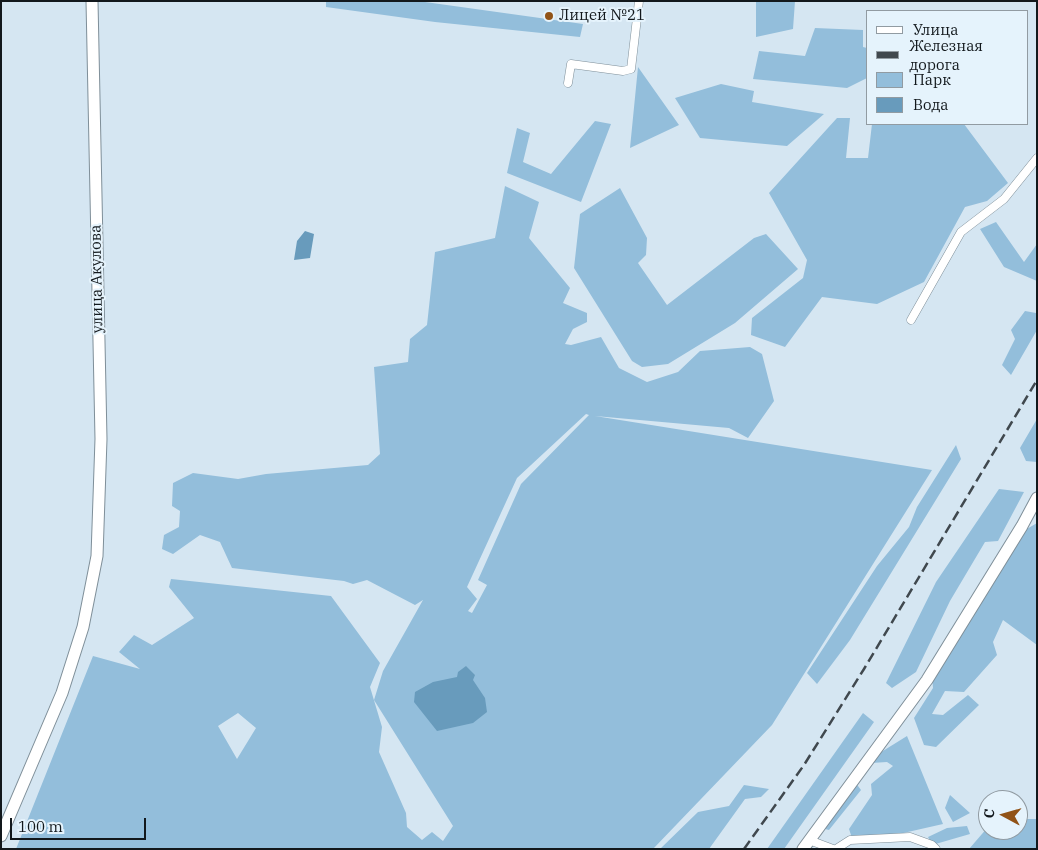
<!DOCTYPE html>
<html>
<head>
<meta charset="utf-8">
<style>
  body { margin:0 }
  #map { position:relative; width:1038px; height:850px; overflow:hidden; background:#d5e6f2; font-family:"IBM Plex Serif",serif }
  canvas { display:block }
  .frame { position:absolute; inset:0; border:2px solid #12181c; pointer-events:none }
  .legend { position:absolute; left:866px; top:10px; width:162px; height:115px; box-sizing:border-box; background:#e5f3fc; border:1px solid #919ba2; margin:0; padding:6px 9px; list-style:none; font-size:15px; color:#12181c }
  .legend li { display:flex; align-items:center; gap:10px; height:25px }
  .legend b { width:25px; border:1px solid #919ba2 }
  .north { position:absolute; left:978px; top:790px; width:50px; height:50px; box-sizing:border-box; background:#e5f3fc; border:1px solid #919ba2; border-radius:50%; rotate:276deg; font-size:14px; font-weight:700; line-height:20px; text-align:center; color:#12181c }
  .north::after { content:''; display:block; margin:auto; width:18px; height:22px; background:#915317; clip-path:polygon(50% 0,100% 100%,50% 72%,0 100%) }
  .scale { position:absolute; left:10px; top:818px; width:136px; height:22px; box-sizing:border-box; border:2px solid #12181c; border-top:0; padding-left:6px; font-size:15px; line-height:18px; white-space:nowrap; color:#12181c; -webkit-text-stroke:4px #e5f3fc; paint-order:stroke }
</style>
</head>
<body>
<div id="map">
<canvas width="1038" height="850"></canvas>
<div class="frame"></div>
<ul class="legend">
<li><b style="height:6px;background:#fff"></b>Улица</li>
<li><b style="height:6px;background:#40484e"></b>Железная дорога</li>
<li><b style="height:14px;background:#93bedb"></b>Парк</li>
<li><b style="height:14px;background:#689bbc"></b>Вода</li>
</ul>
<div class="north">С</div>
<div class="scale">100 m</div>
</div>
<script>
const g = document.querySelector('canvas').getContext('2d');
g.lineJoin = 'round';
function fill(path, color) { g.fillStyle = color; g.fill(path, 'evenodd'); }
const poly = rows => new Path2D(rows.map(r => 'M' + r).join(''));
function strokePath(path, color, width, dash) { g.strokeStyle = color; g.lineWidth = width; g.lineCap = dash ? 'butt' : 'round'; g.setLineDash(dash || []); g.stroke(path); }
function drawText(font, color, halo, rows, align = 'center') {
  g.font = font + ' "IBM Plex Serif",serif'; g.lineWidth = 4; g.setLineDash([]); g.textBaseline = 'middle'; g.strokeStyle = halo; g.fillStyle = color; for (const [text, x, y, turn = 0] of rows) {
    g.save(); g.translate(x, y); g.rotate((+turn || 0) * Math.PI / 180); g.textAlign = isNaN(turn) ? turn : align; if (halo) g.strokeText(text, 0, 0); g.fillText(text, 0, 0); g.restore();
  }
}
fill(poly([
  [326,1,418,1,583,24,580,37,435,22,326,7],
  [756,1,795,1,793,29,756,37],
  [815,28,863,30,863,47,867,48,867,78,847,88,753,79,759,51,805,56],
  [638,67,679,125,630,148],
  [721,84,754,91,752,102,824,114,787,146,700,138,675,98],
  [837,118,850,118,846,158,868,158,872,124,964,124,1008,183,987,201,965,207,924,282,877,304,822,297,785,347,751,335,752,318,803,278,807,260,769,193],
  [595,121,611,124,581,202,507,173,517,128,530,133,523,162,551,174],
  [505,186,539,202,529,238,570,288,563,303,587,313,587,322,573,329,565,344,571,345,601,337,619,368,647,382,678,372,700,351,750,347,762,354,774,401,748,438,729,428,595,416,932,470,772,725,653,849,16,849,93,656,140,669,119,652,134,635,152,645,194,618,169,587,171,579,331,596,380,663,370,687,382,727,379,752,406,813,407,827,422,840,432,832,443,841,453,826,374,700,383,671,423,600,415,605,367,580,353,584,344,581,232,568,220,542,200,535,173,554,162,549,164,535,179,527,180,511,172,506,173,483,193,473,238,479,266,474,368,465,380,454,374,367,408,362,410,339,427,325,435,252,495,238],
  [586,414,589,415,521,484,478,580,487,585,472,613,468,611,477,599,467,587,517,478],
  [238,713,256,728,237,759,218,726],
  [620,188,647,238,646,255,638,263,667,305,754,238,766,234,798,269,735,323,668,364,642,367,632,361,574,268,580,214],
  [996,222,1024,262,1037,244,1037,281,1004,267,980,229],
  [1025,311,1036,313,1037,330,1011,375,1002,365,1015,339,1011,330],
  [1037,419,1037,462,1026,461,1020,448],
  [956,445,961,459,850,640,817,684,807,673,877,566,909,527,917,507],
  [999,489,1024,492,998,541,985,542,950,601,916,672,892,688,886,683,936,582],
  [1037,523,1037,645,1003,620,993,642,997,655,964,692,945,691,932,714,943,715,968,695,979,705,936,747,924,745,914,718,933,688,932,676,1020,533],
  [863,713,874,722,784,849,767,849],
  [907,736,943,824,868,841,853,841,849,829,872,795,871,784,893,766,887,762,871,763,878,754],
  [855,782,861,790,829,830,821,828],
  [744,785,769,789,761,797,745,799,709,849,660,849,698,812,729,806],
  [950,795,970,813,953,822,945,808],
  [1018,819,1037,819,1037,849,969,849,988,827,988,830,1018,830],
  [967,826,970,834,932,845,928,837,947,828]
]), '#93bedb');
fill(poly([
  [305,231,314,234,310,258,294,260,297,241],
  [466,666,475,675,473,680,485,698,487,712,473,723,437,731,414,702,415,692,433,682,457,677,458,672]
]), '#689bbc');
const street = poly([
  [568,83,571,64,623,71,631,69,639,1],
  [911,320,961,232,1004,199,1037,158],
  [809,840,833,849],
  [836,849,850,840,910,837,932,845,936,849]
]);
const secondary = poly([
  [1,836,62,693,83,627,97,556,101,439,92,1],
  [803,849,927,680,1022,526,1037,498]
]);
strokePath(street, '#7f8f99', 9);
strokePath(secondary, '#7f8f99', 13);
strokePath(street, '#fff', 8);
strokePath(secondary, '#fff', 11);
strokePath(poly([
  [744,849,804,765,864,669,1037,380]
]), '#40484e', 2.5, [10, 5]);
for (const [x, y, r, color] of [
  [549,16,5,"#915317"]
]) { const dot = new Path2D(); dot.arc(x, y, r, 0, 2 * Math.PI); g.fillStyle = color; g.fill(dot); strokePath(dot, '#e5f3fc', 2); }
drawText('15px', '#12181c', '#e5f3fc', [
  ["Лицей №21",559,16]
], 'left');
drawText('15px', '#12181c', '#e5f3fc', [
  ["улица Акулова",97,279,-91]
]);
</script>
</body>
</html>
